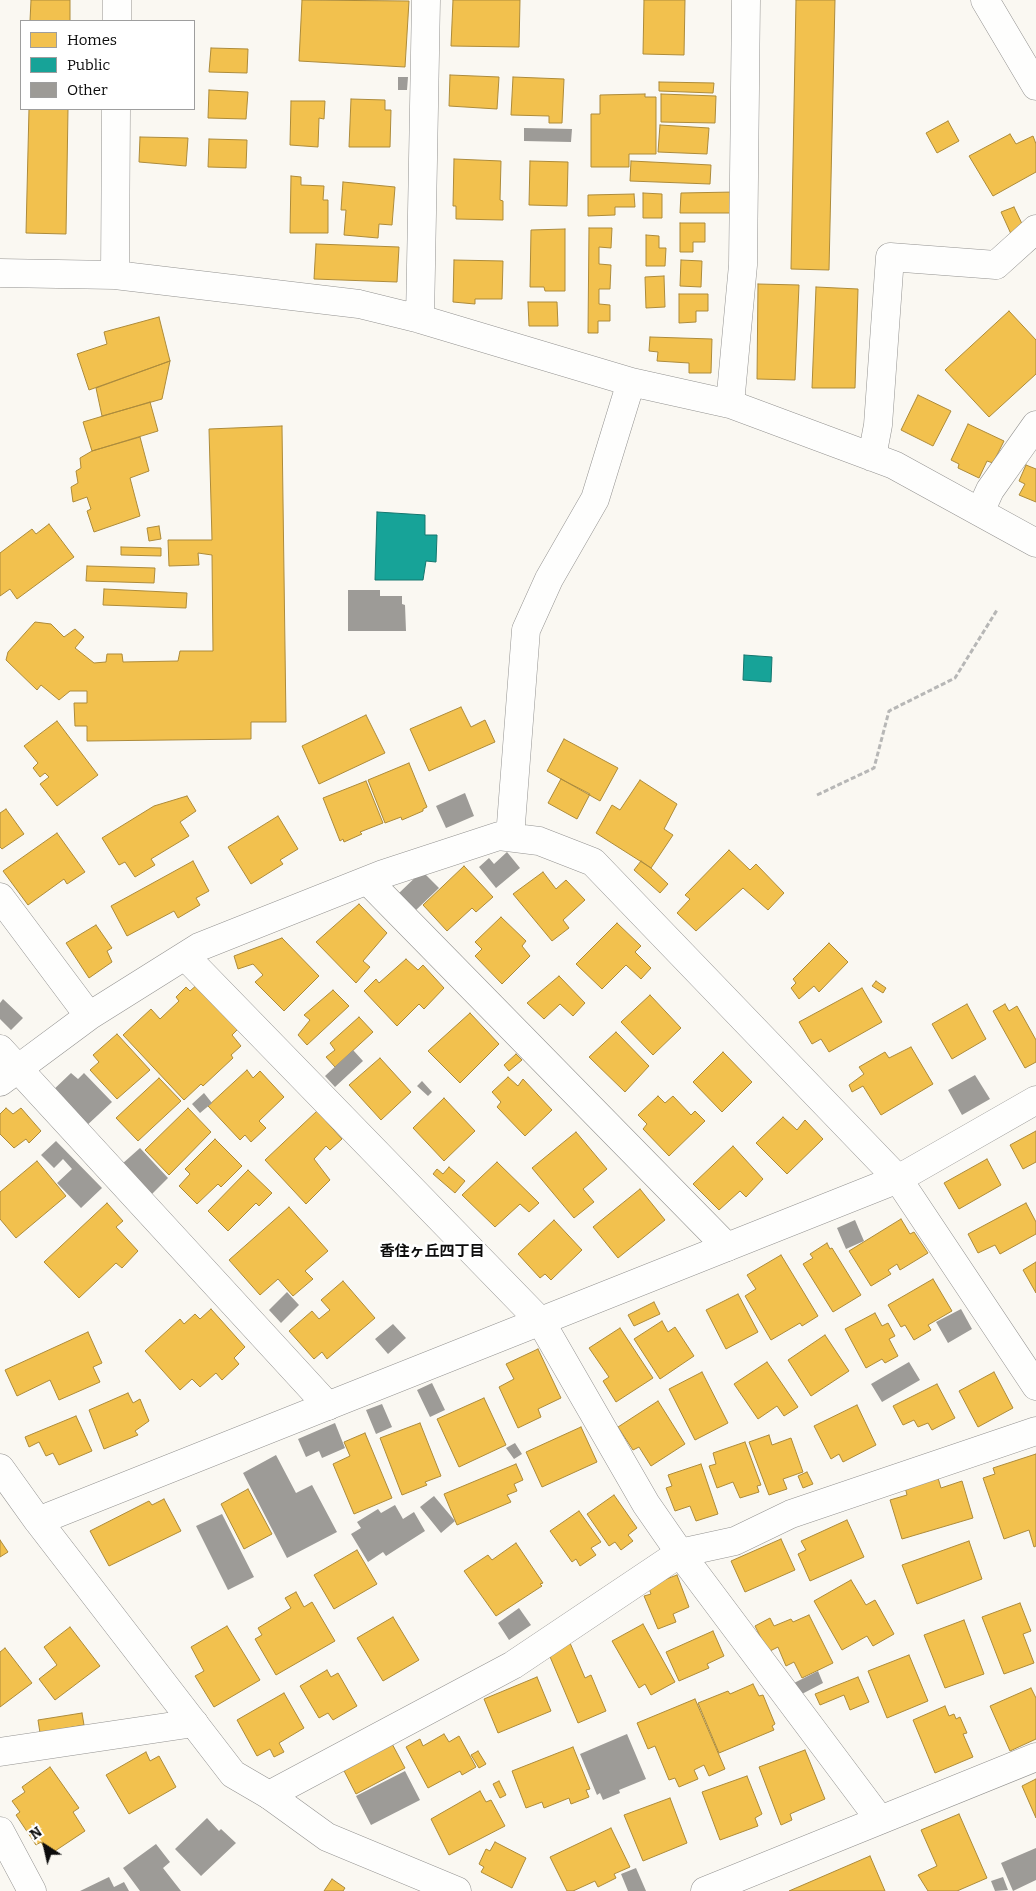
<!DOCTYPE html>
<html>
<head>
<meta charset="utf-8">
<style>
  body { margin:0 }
  #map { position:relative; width:1036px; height:1891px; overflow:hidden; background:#faf8f2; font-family:Bitter,serif }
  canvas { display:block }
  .legend { position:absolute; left:20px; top:20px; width:175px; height:90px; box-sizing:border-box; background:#fff; border:1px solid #9e9e9e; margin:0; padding:6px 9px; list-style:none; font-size:15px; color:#0c0c0c }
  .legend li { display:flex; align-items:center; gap:10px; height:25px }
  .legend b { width:25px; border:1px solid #9e9e9e }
  .north { position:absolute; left:20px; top:1821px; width:50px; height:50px; -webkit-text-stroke:4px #fff; paint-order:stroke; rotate:325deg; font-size:14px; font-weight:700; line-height:20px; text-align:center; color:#0c0c0c }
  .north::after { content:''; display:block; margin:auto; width:18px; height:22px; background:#0c0c0c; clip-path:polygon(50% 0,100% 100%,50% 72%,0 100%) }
</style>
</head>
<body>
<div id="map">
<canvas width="1036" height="1891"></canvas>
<ul class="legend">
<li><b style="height:14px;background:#f2c14e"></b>Homes</li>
<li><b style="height:14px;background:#17a398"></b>Public</li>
<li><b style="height:14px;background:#9d9b97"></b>Other</li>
</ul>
<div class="north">N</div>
</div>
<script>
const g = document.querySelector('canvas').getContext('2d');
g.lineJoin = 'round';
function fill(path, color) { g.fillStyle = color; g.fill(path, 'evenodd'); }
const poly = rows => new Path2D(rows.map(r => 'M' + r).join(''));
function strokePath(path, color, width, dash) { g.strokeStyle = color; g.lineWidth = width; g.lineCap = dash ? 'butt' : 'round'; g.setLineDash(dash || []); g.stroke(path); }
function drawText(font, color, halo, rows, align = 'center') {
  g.font = font + ' Bitter,"Noto Sans JP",serif'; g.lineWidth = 5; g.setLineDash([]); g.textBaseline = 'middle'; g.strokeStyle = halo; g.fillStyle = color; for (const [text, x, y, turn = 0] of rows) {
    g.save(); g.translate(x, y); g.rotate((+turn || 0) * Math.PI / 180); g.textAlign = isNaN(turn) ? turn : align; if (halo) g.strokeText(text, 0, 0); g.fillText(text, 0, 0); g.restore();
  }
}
const homes = poly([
  [31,0,70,0,70,21,30,21,31,0],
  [302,0,409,1,405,67,299,61,302,0],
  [453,0,520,0,519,47,451,46,453,0],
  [644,0,685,0,684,55,643,54,644,0],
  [796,0,835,0,829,270,791,269,796,0],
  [211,48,248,49,247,73,209,72,211,48],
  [450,75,499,77,497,109,449,106,450,75],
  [513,77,564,79,562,123,549,123,549,116,511,115,513,77],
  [659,82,714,83,713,93,659,91,659,82],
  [209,90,248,92,246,119,208,118,209,90],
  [645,94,645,97,656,97,656,154,629,154,629,167,591,167,591,114,600,114,600,95,645,94],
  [661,94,716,96,715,123,661,122,661,94],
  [351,99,385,100,385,110,391,110,390,147,349,147,351,99],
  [291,101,325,101,324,119,319,118,318,147,290,145,291,101],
  [29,109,68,109,66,234,26,233,29,109],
  [948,121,959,141,937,153,926,133,948,121],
  [660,125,709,128,707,154,658,152,660,125],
  [1010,134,1016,144,1033,136,1036,144,1036,172,993,196,969,156,1010,134],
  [140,137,188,138,186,166,139,162,140,137],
  [209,139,247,140,246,168,208,167,209,139],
  [454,159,501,161,500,200,503,201,503,220,456,219,456,206,453,206,454,159],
  [530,161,568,162,567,206,529,205,530,161],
  [631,161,711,165,710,184,630,181,631,161],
  [291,176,301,177,301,185,324,186,323,200,328,200,328,233,290,233,291,176],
  [343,182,395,187,392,225,379,224,378,238,344,235,346,210,341,210,343,182],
  [735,192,736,213,680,213,681,193,735,192],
  [643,193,662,194,662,218,643,218,643,193],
  [634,194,635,207,615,207,615,215,588,216,588,195,634,194],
  [1014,207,1024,228,1011,234,1001,212,1014,207],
  [680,223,705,223,705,242,693,242,693,252,680,252,680,223],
  [589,228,612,228,611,248,599,247,599,264,611,265,610,289,599,289,599,304,610,305,610,321,598,321,598,333,588,333,589,228],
  [565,229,565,291,545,291,544,287,530,287,531,230,565,229],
  [646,235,659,236,659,248,666,248,665,266,646,266,646,235],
  [316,244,399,247,397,282,314,279,316,244],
  [454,260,503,261,502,299,475,299,475,304,453,302,454,260],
  [681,260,702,261,701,287,680,286,681,260],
  [664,276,665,307,646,308,645,277,664,276],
  [758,284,799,285,795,380,757,379,758,284],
  [816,287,858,289,855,388,812,388,816,287],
  [679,294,708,294,708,311,696,311,696,322,679,323,679,294],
  [528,302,557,302,558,326,529,326,528,302],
  [1009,311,1036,340,1036,374,989,417,945,370,1009,311],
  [159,317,170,361,89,390,77,354,107,344,104,332,159,317],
  [650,337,712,339,711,373,689,373,689,363,657,361,658,352,649,351,650,337],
  [170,361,162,399,102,416,96,388,170,361],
  [918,395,951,411,933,446,901,430,918,395],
  [150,402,158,431,92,451,83,422,150,402],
  [968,424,1004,441,993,463,987,461,979,478,958,468,959,464,951,460,968,424],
  [282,426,286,722,251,722,251,739,87,741,87,726,75,726,74,703,87,703,87,691,70,691,59,700,41,685,37,690,6,660,8,652,35,622,51,624,64,637,75,629,84,637,75,648,94,663,106,662,107,654,122,654,123,662,178,661,180,651,213,651,212,555,198,553,199,565,169,566,168,540,212,540,209,429,282,426],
  [140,437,149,471,130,478,140,516,94,532,87,511,91,509,87,497,73,502,71,487,78,483,76,471,81,468,80,458,92,451,140,437],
  [1026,465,1036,469,1036,502,1019,495,1025,484,1019,481,1026,465],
  [49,524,74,557,17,599,10,589,0,596,0,553,32,529,36,534,49,524],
  [159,526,161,539,149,541,147,528,159,526],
  [121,547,161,548,161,556,121,555,121,547],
  [87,566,155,568,154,583,86,581,87,566],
  [104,589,187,593,186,608,103,605,104,589],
  [461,707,471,727,485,720,495,742,429,771,410,729,461,707],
  [366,715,385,753,319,784,302,746,366,715],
  [57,721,98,775,57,806,40,784,49,777,45,773,40,777,33,768,38,763,24,746,57,721],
  [564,739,618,768,600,801,547,771,564,739],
  [409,763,427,807,423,809,423,811,402,820,401,817,385,823,368,780,409,763],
  [561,779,590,794,577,819,548,803,561,779],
  [640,780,677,804,664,829,673,835,651,868,596,833,612,805,620,810,640,780],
  [366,781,383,823,360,832,362,834,344,842,343,839,340,841,323,798,366,781],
  [187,796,196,811,180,822,189,836,151,859,155,865,135,877,125,862,119,865,102,838,154,806,187,796],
  [6,809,24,834,2,849,0,847,0,813,6,809],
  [278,816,298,849,280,860,283,864,251,884,228,847,278,816],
  [57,833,85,872,67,884,64,879,28,905,3,871,57,833],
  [729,850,750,870,756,864,784,893,768,910,743,888,696,931,677,913,690,899,685,895,729,850],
  [193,861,209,891,196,898,200,905,178,918,174,911,127,936,111,906,193,861],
  [641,861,651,868,668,884,660,893,634,870,641,861],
  [464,866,493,897,476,912,472,908,447,931,423,905,464,866],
  [543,872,556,889,566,880,585,900,563,920,569,928,552,941,513,894,543,872],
  [359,904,387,933,363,961,370,967,356,983,316,942,359,904],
  [501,917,526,941,522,946,530,956,502,984,475,956,482,949,475,942,501,917],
  [617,923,641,946,635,952,651,968,641,979,626,965,602,989,576,964,617,923],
  [96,925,112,948,107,951,112,962,89,978,66,943,96,925],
  [282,938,319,976,284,1011,255,982,263,975,253,964,238,969,234,956,282,938],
  [829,943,848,962,819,992,814,986,799,999,791,988,796,983,793,979,829,943],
  [406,959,418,970,423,965,444,988,424,1009,419,1004,397,1026,364,991,376,979,379,983,406,959],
  [559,976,585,1003,573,1016,560,1004,544,1019,527,1003,559,976],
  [876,981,886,988,883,993,872,986,876,981],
  [199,983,240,1027,232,1035,241,1046,231,1055,233,1058,203,1086,201,1084,184,1100,123,1035,151,1009,160,1019,179,1001,176,997,186,987,190,991,199,983],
  [862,988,882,1022,829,1052,821,1039,812,1044,799,1022,862,988],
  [333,990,349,1006,307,1045,298,1035,310,1020,304,1015,333,990],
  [650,995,681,1028,653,1055,621,1022,650,995],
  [967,1004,986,1039,952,1059,932,1024,967,1004],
  [1005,1004,1009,1011,1017,1006,1036,1040,1036,1062,1025,1068,993,1011,1005,1004],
  [470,1013,499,1044,460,1083,428,1051,470,1013],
  [359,1017,373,1032,335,1067,326,1057,335,1050,330,1043,359,1017],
  [616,1032,649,1066,625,1092,589,1057,616,1032],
  [117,1034,150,1070,117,1099,90,1070,99,1062,93,1055,117,1034],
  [911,1047,933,1084,881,1115,863,1086,852,1092,849,1085,864,1074,859,1067,885,1052,889,1058,911,1047],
  [723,1052,752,1082,722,1112,693,1082,723,1052],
  [516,1054,522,1060,509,1071,504,1065,516,1054],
  [380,1058,411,1092,381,1120,349,1085,380,1058],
  [247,1070,253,1078,260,1071,284,1097,259,1121,266,1128,251,1142,245,1135,240,1140,208,1106,247,1070],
  [508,1077,518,1086,523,1079,552,1110,525,1136,497,1107,501,1102,492,1092,508,1077],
  [159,1078,181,1101,138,1141,116,1118,159,1078],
  [658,1096,665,1103,673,1096,691,1115,695,1111,705,1121,669,1156,643,1129,647,1124,638,1115,658,1096],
  [444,1098,475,1131,444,1161,413,1128,444,1098],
  [6,1108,13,1114,21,1108,41,1131,29,1143,26,1139,14,1148,0,1134,0,1114,6,1108],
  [188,1108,211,1132,169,1175,145,1150,188,1108],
  [317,1111,342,1139,330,1150,326,1146,314,1159,330,1180,306,1204,265,1160,317,1111],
  [783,1117,797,1130,805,1120,823,1139,787,1174,756,1143,783,1117],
  [1036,1131,1036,1162,1023,1169,1010,1145,1036,1131],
  [576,1132,607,1169,583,1189,594,1202,574,1218,532,1168,576,1132],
  [215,1139,242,1166,221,1187,218,1184,197,1204,179,1186,190,1174,185,1169,215,1139],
  [733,1146,763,1179,746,1197,740,1191,719,1210,693,1184,733,1146],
  [987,1159,1001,1185,959,1209,944,1183,987,1159],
  [37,1161,66,1196,16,1238,0,1219,0,1192,37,1161],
  [497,1162,539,1203,529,1212,520,1204,495,1227,462,1195,497,1162],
  [449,1167,465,1181,455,1193,433,1174,437,1169,443,1174,449,1167],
  [248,1170,272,1193,259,1206,256,1203,228,1231,208,1211,248,1170],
  [640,1189,665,1220,618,1258,593,1227,640,1189],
  [107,1203,123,1221,116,1227,138,1251,122,1268,116,1263,79,1298,44,1262,107,1203],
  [1026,1203,1036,1222,1036,1234,1000,1254,995,1245,978,1253,968,1234,1026,1203],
  [289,1207,328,1251,305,1271,313,1279,293,1296,278,1279,260,1295,229,1260,289,1207],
  [901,1219,910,1234,914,1232,928,1253,900,1270,897,1264,888,1270,891,1274,871,1286,849,1251,901,1219],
  [554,1220,582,1250,551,1280,545,1274,540,1278,518,1254,554,1220],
  [827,1243,830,1249,832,1248,861,1295,833,1312,803,1264,813,1258,810,1254,827,1243],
  [781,1255,818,1316,802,1326,800,1323,771,1340,745,1296,756,1289,747,1275,781,1255],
  [1036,1262,1036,1293,1023,1270,1036,1262],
  [933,1279,952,1311,928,1325,931,1330,914,1340,905,1325,901,1327,888,1305,933,1279],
  [343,1281,375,1318,327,1359,322,1352,314,1359,289,1331,312,1311,319,1319,330,1310,321,1300,343,1281],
  [738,1294,758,1332,726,1349,706,1310,738,1294],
  [654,1302,660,1314,634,1326,628,1315,654,1302],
  [211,1309,245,1347,234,1358,239,1364,222,1380,216,1373,200,1387,192,1379,180,1390,145,1351,180,1319,184,1324,195,1314,200,1319,211,1309],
  [875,1313,882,1326,888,1323,895,1336,889,1339,898,1356,885,1363,882,1359,866,1368,845,1329,875,1313],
  [662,1321,668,1332,675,1327,694,1356,660,1379,634,1339,662,1321],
  [620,1328,653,1378,616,1402,603,1381,609,1377,589,1348,620,1328],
  [88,1332,102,1363,93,1367,100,1382,59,1400,50,1380,17,1396,5,1370,88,1332],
  [825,1335,849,1371,811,1396,788,1360,825,1335],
  [538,1349,561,1398,538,1409,541,1417,518,1428,499,1387,514,1379,506,1364,538,1349],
  [767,1362,798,1407,784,1416,777,1406,758,1419,734,1384,767,1362],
  [702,1372,728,1423,695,1440,669,1389,702,1372],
  [994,1372,1013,1408,978,1427,959,1391,994,1372],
  [937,1384,955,1418,932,1430,928,1423,918,1427,914,1420,903,1425,893,1406,937,1384],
  [128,1393,133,1403,140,1399,149,1421,135,1431,138,1435,104,1449,89,1410,128,1393],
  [484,1398,506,1445,459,1467,437,1419,484,1398],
  [658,1401,685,1444,651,1466,639,1447,633,1450,618,1427,658,1401],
  [857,1405,876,1445,843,1462,839,1454,831,1459,814,1426,857,1405],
  [76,1416,92,1451,59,1465,53,1453,46,1456,39,1442,29,1447,25,1437,76,1416],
  [420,1423,441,1476,425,1482,427,1485,402,1495,380,1438,420,1423],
  [581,1427,597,1462,542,1487,526,1452,581,1427],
  [365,1433,392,1498,354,1514,333,1464,350,1456,344,1442,365,1433],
  [769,1435,772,1445,791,1438,803,1472,783,1479,787,1489,769,1495,749,1442,769,1435],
  [745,1442,761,1485,757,1486,759,1492,740,1498,733,1482,717,1488,709,1466,716,1464,713,1453,745,1442],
  [1036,1454,1036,1546,1034,1547,1029,1530,1004,1539,983,1478,995,1474,993,1468,1036,1454],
  [516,1464,523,1480,514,1484,517,1491,507,1495,511,1502,457,1525,444,1494,516,1464],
  [701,1464,718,1514,696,1521,690,1506,675,1511,666,1488,672,1486,668,1475,701,1464],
  [807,1472,813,1484,803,1488,798,1476,807,1472],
  [938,1478,941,1488,962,1481,973,1518,902,1539,890,1500,907,1495,905,1487,938,1478],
  [248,1489,272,1534,244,1549,221,1504,248,1489],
  [614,1495,637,1528,628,1535,633,1541,621,1550,615,1542,609,1546,587,1514,614,1495],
  [164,1499,181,1531,109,1566,90,1531,149,1501,152,1505,164,1499],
  [579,1511,601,1542,591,1548,596,1555,580,1566,576,1559,572,1562,550,1531,579,1511],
  [847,1520,864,1557,810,1581,798,1554,806,1550,801,1541,847,1520],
  [781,1539,795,1570,745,1592,731,1561,781,1539],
  [0,1540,8,1552,0,1557,0,1540],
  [969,1541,982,1579,917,1604,902,1565,969,1541],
  [516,1543,543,1583,540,1584,542,1586,496,1616,464,1571,488,1555,492,1560,516,1543],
  [357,1550,377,1584,334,1609,314,1575,357,1550],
  [677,1575,689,1607,673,1614,676,1622,658,1629,644,1596,651,1594,648,1586,677,1575],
  [851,1580,866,1605,875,1600,894,1634,873,1646,867,1636,842,1650,814,1601,851,1580],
  [296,1592,304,1607,312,1602,335,1641,276,1675,255,1639,262,1635,258,1628,291,1608,285,1598,296,1592],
  [1020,1603,1031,1631,1023,1634,1034,1663,1004,1674,982,1617,1020,1603],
  [809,1615,833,1663,802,1678,794,1662,786,1666,778,1647,768,1652,755,1626,770,1618,774,1626,791,1619,793,1622,809,1615],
  [393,1617,419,1660,383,1681,357,1638,393,1617],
  [964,1620,984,1674,945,1688,924,1635,964,1620],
  [643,1624,675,1682,651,1695,645,1684,639,1688,612,1641,643,1624],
  [227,1626,260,1680,214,1707,195,1676,204,1671,191,1647,227,1626],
  [70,1627,100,1666,55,1700,39,1679,57,1665,44,1647,70,1627],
  [713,1631,724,1656,707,1664,709,1668,679,1681,666,1652,713,1631],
  [570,1643,585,1678,591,1675,606,1711,578,1723,548,1652,570,1643],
  [5,1648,32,1683,0,1707,0,1652,5,1648],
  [909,1655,928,1701,887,1718,868,1671,909,1655],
  [327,1670,331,1677,338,1673,357,1706,333,1720,328,1713,319,1718,300,1686,327,1670],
  [537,1677,551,1711,498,1733,484,1699,537,1677],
  [858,1677,869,1702,850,1710,844,1695,820,1705,815,1694,858,1677],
  [753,1684,759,1696,763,1695,775,1724,772,1726,774,1730,719,1753,698,1703,728,1691,730,1694,753,1684],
  [1031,1688,1036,1698,1036,1739,1010,1751,990,1706,1031,1688],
  [284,1693,304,1728,279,1743,284,1752,274,1757,270,1749,257,1756,237,1720,284,1693],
  [695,1699,725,1769,709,1776,704,1765,694,1770,698,1779,679,1787,675,1778,669,1780,655,1746,648,1749,637,1723,695,1699],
  [945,1706,949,1716,954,1714,956,1719,960,1717,967,1733,963,1734,973,1757,935,1773,913,1720,945,1706],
  [82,1713,84,1725,40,1733,38,1720,82,1713],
  [444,1734,449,1742,459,1736,476,1767,462,1775,460,1771,428,1788,406,1747,420,1739,423,1746,444,1734],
  [390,1740,405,1768,356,1794,341,1765,390,1740],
  [573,1747,590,1789,586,1790,589,1797,571,1804,569,1798,544,1808,542,1802,526,1808,512,1771,573,1747],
  [805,1750,825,1799,790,1814,792,1820,781,1825,759,1767,805,1750],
  [478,1751,486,1764,479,1768,471,1755,478,1751],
  [146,1752,150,1761,159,1756,176,1787,129,1814,106,1775,146,1752],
  [50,1767,79,1808,73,1812,85,1831,49,1855,41,1842,36,1845,16,1815,20,1812,12,1801,25,1792,22,1787,50,1767],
  [747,1776,762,1814,755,1818,758,1826,720,1840,702,1792,747,1776],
  [1036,1779,1036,1818,1022,1786,1036,1779],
  [499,1781,506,1795,500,1798,493,1784,499,1781],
  [480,1791,486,1802,491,1800,505,1826,449,1855,431,1819,480,1791],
  [670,1798,687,1843,643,1861,624,1815,670,1798],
  [959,1814,987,1878,957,1891,928,1891,918,1875,937,1866,921,1830,959,1814],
  [611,1828,630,1867,614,1874,616,1878,598,1887,595,1881,573,1891,567,1891,550,1857,611,1828],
  [495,1842,526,1858,512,1888,481,1872,484,1867,479,1864,486,1849,490,1851,495,1842],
  [870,1856,885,1891,789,1891,870,1856],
  [332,1879,345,1888,343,1891,324,1891,332,1879]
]);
fill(homes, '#f2c14e');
strokePath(homes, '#ad8b3a', 1);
const public = poly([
  [377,512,425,515,425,535,437,535,436,562,426,561,423,580,375,580,377,512],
  [744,655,772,657,771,682,743,680,744,655]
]);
fill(public, '#17a398');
strokePath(public, '#14766e', 1);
fill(poly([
  [398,77,408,77,407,90,398,90],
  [524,128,572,129,571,142,524,141],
  [348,590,380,590,380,596,402,596,402,604,405,605,406,631,348,631],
  [465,793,474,816,446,828,436,806],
  [507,852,520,868,496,888,479,867,489,858,494,864],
  [422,871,439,888,415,911,398,894],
  [3,999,23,1018,11,1030,0,1019,0,1003],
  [353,1050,363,1061,335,1087,325,1076],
  [71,1073,78,1079,84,1073,112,1102,84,1128,50,1093],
  [975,1075,990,1099,962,1115,948,1090],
  [422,1081,432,1092,428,1096,417,1086],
  [204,1093,212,1103,200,1113,192,1104],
  [56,1141,102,1188,81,1208,57,1183,72,1169,63,1159,54,1168,41,1155],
  [140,1148,168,1178,151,1195,122,1164],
  [855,1220,864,1241,846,1249,837,1228],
  [287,1292,299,1305,281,1323,269,1310],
  [961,1309,972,1329,948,1343,936,1322],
  [393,1324,406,1338,388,1354,375,1339],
  [909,1362,920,1380,882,1402,871,1384],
  [432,1383,445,1410,430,1417,417,1390],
  [382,1404,392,1427,376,1434,366,1410],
  [335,1423,345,1448,322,1458,319,1451,306,1457,298,1439],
  [515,1443,522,1454,514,1459,506,1448],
  [276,1455,296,1493,312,1485,337,1532,287,1558,243,1473],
  [434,1496,455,1521,441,1533,420,1507],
  [395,1505,403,1519,414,1512,425,1531,386,1556,383,1552,368,1562,351,1534,361,1528,357,1522,378,1509,381,1513],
  [222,1514,254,1577,228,1590,196,1526],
  [519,1608,531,1625,509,1640,498,1623],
  [818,1671,823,1683,800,1695,794,1683],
  [627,1734,646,1779,619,1790,620,1793,603,1800,600,1793,597,1795,580,1754],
  [405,1771,420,1800,371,1825,356,1796],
  [207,1818,219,1831,221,1829,236,1843,201,1876,175,1849],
  [156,1844,170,1862,163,1868,181,1891,140,1891,123,1868],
  [1036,1848,1036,1880,1013,1891,1001,1863],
  [636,1868,646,1891,628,1891,621,1874],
  [109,1877,114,1887,124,1882,129,1891,80,1891],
  [1003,1877,1008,1890,995,1891,991,1881]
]), '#9d9b97');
const minor = poly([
  [985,0,1036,86],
  [117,21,117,0],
  [0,273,115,275,359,304,420,319,631,382,730,404,894,465,1036,543],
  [115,275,116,109],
  [420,319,426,0],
  [730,404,743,265,746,0],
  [872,457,878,425,890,257,996,265,1036,229],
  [980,512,990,490,1036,425],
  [510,837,526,630,549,579,595,499,631,382],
  [368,881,727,1247],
  [0,897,89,1016],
  [185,956,541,1322,646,1504,680,1553,880,1820],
  [0,1049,328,1406],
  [0,1082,89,1016,199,947,383,874,499,836,539,841,593,862,898,1179,1036,1386],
  [0,1752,194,1723],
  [269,1795,513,1665,680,1553,735,1541,791,1514,1036,1431],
  [0,1831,32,1891],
  [705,1891,1036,1757]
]);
const tertiary = poly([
  [0,1468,38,1521,233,1774,269,1795,327,1837,457,1891],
  [38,1521,898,1179,1036,1100]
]);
strokePath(minor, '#939290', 29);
strokePath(tertiary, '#939290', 29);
strokePath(poly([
  [817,795,874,768,889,711,955,678,997,610]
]), '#b7b7b6', 3, [5, 2.5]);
strokePath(minor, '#fefefd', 28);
strokePath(tertiary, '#fefefd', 28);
drawText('bold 15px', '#0c0c0c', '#fff', [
  ["香住ヶ丘四丁目",432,1252]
]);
</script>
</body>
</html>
